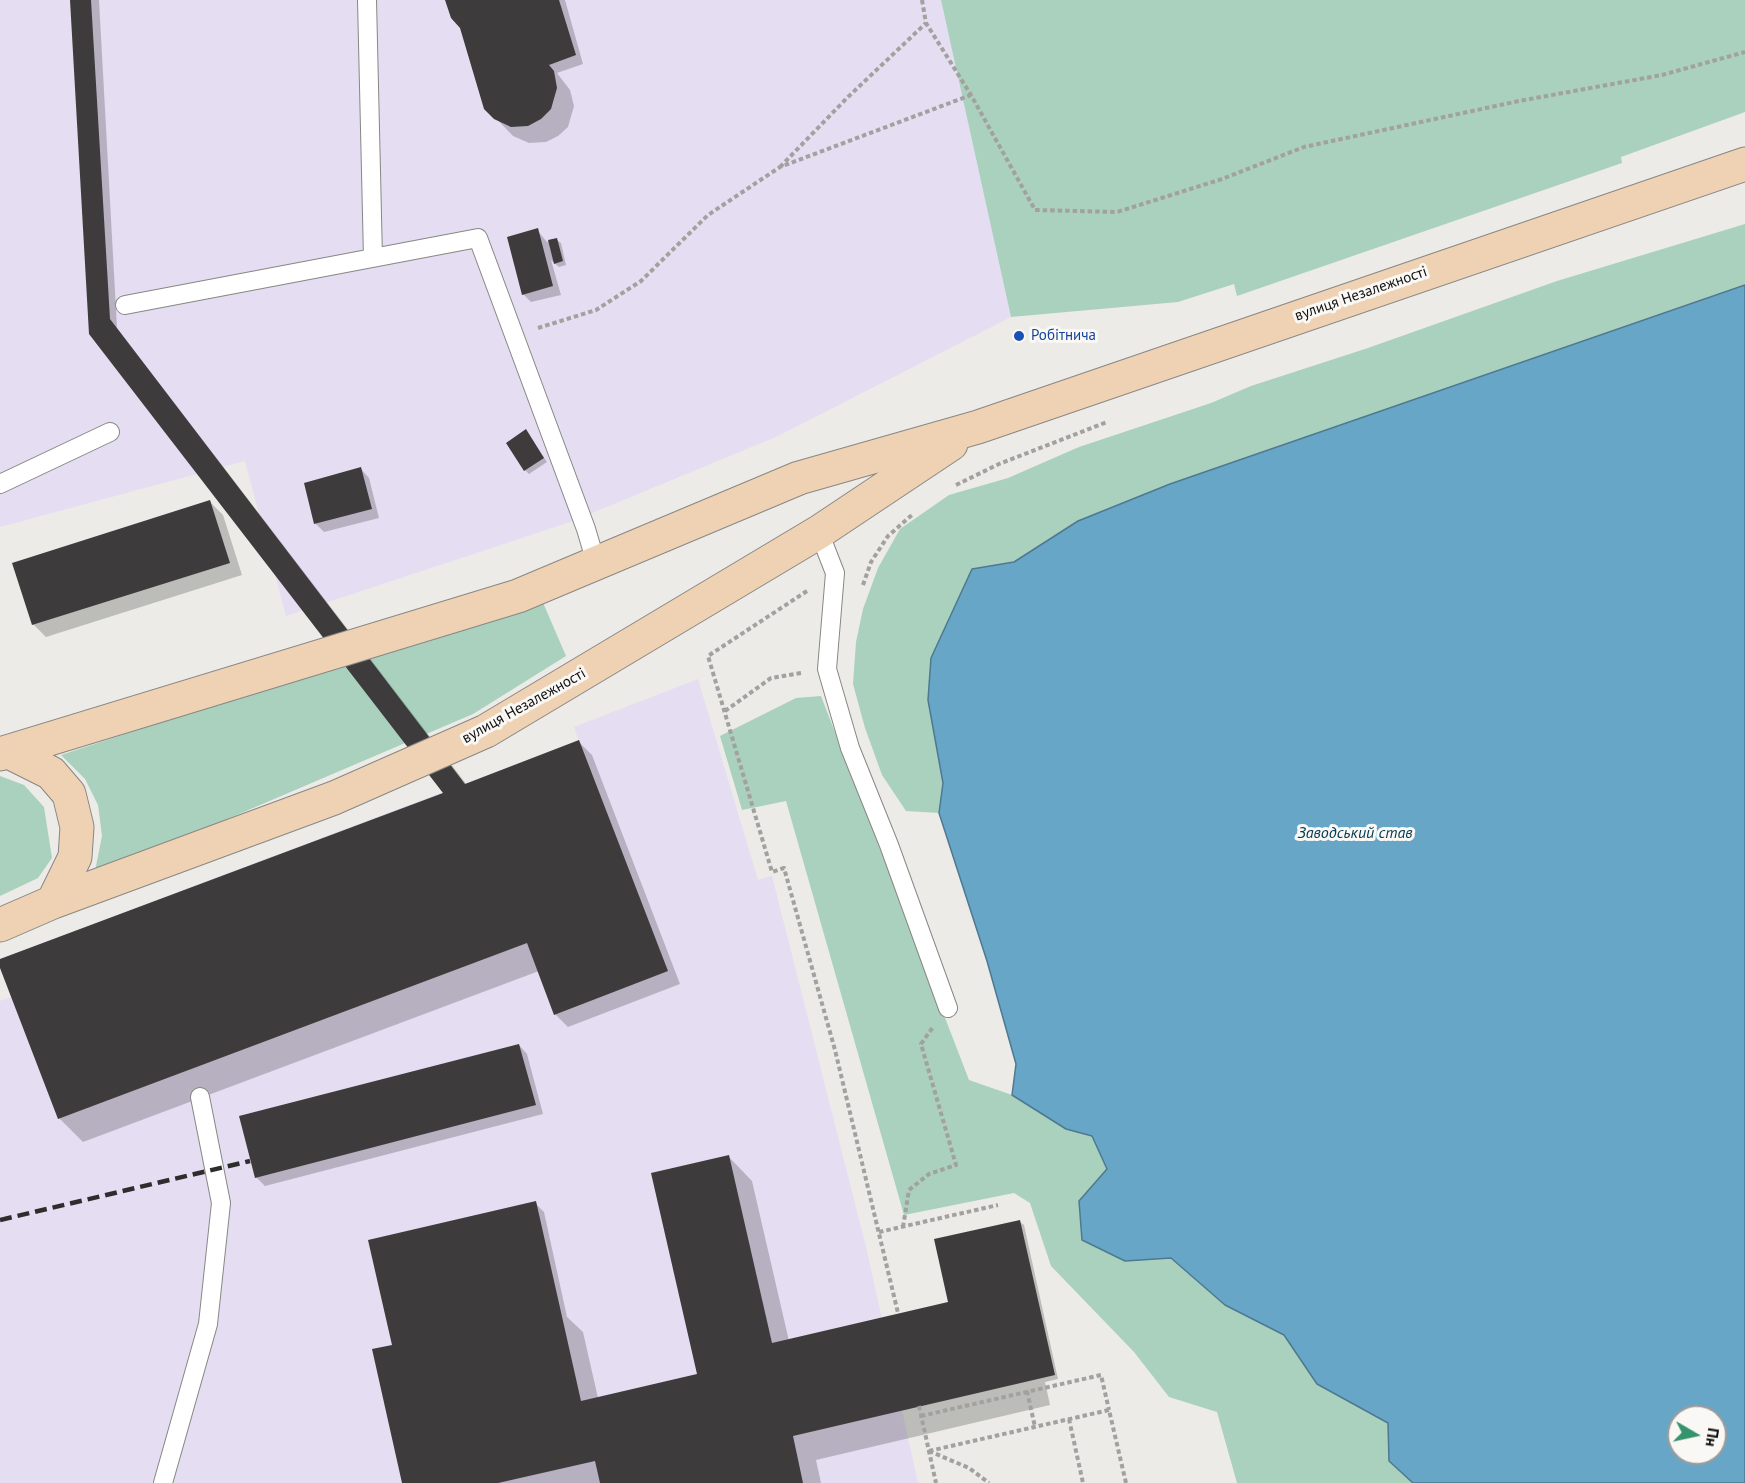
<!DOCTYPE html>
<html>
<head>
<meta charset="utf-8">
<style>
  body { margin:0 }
  #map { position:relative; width:1745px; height:1483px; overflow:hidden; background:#ecebe8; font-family:"PT Sans",sans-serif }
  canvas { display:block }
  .north { position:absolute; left:1667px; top:1405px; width:60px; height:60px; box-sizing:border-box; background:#faf8f5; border:2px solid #9d9b99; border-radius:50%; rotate:99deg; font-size:16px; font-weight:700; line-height:24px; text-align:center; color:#111010 }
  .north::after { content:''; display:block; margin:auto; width:21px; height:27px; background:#36946c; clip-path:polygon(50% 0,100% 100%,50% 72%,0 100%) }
</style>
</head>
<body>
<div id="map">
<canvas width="1745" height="1483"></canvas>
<div class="north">Пн</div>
</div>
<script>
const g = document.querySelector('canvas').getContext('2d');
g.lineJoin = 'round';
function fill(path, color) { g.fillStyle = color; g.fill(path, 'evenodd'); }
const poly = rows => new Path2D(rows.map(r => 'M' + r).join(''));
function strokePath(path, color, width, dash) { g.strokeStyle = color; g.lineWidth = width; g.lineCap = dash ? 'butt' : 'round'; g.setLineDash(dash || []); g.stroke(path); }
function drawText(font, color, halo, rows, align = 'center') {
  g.font = font + ' "PT Sans",sans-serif'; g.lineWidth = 6; g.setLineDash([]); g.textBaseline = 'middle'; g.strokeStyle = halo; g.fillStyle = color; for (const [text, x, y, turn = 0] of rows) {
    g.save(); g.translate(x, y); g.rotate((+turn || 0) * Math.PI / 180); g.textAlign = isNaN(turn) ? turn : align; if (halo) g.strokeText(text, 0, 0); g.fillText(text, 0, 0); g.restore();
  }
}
fill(poly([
  [0,0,941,0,1011,317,778,436,573,521,286,616,245,461,0,527],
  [698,679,758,880,772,876,867,1251,918,1483,0,1483,0,1001,11,997,0,968,0,959,579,741,574,727]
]), '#e5ddf2');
fill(poly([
  [941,0,1745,0,1745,112,1621,157,1622,163,1237,296,1234,284,1178,302,1011,317],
  [1745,224,1745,285,1170,484,1078,521,1014,562,972,569,928,700,943,783,939,813,906,811,882,775,865,728,853,684,856,642,863,609,878,568,900,529,949,495,1008,478,1079,447,1211,403,1251,386,1368,348,1557,281],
  [541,598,566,656,473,714,94,876,102,836,98,805,85,779,61,755],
  [821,696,969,1080,1012,1095,1066,1129,1093,1136,1108,1169,1079,1201,1125,1261,1171,1258,1225,1305,1284,1335,1317,1384,1388,1423,1389,1461,1413,1483,1237,1483,1217,1412,1169,1397,1134,1352,1051,1266,1030,1203,1014,1193,904,1215,786,801,742,810,720,736,796,698],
  [0,776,24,785,44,807,52,858,38,878,0,896]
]), '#a9d1be');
const water = poly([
  [1745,285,1745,1483,1413,1483,1389,1461,1388,1423,1317,1384,1284,1335,1225,1305,1171,1258,1125,1261,1082,1240,1079,1201,1107,1169,1092,1136,1066,1129,1012,1095,1016,1064,987,961,939,813,943,783,928,700,931,658,972,569,1014,562,1078,521,1170,484,1745,285],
  [1679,1417,1715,1417,1715,1453,1679,1453,1679,1417]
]);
fill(water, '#68a6c7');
strokePath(water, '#4e7990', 1.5);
fill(poly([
  [72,0,99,0,117,328,467,785,579,742,592,755,680,984,568,1027,555,1014,539,971,83,1142,59,1118,0,961,445,794,90,333],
  [446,0,565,0,583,64,557,73,570,90,574,106,568,127,558,136,546,142,529,143,513,136,486,108,461,27],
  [537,230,547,242,557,240,561,243,566,265,559,267,551,260,561,295,531,302,523,294],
  [526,431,547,462,529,474,525,470],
  [361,469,369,478,379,518,324,532,316,524,305,484],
  [210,502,223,515,242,575,46,637,33,624],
  [519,1045,527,1054,543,1114,265,1186,256,1177],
  [728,1156,752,1181,789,1341,951,1303,1020,1222,1024,1225,1058,1379,1045,1382,1050,1405,816,1460,821,1483,404,1483,394,1346,535,1203,544,1212,567,1317,583,1332,598,1398,699,1376]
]), '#0003');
fill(poly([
  [70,0,91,0,110,319,465,784,579,740,668,971,554,1015,527,943,58,1119,0,968,0,959,443,793,89,334],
  [445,0,559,0,576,55,549,65,554,71,557,88,551,109,541,119,528,126,511,127,494,119,484,109,460,28,451,18],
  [538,228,553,286,522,295,507,237],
  [557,238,563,261,554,264,548,240],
  [526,429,544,458,524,471,506,443],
  [361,467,372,509,314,524,304,483],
  [210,500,230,563,32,625,12,563],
  [519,1044,536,1105,255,1178,239,1116],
  [729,1155,772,1343,948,1302,934,1239,1020,1220,1055,1375,793,1436,803,1483,600,1483,595,1461,498,1483,402,1483,372,1349,392,1345,368,1240,536,1201,581,1401,697,1374,651,1173]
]), '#3e3b3c');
const service = poly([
  [367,0,373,258],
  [125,305,478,238,586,529,596,563],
  [0,484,110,432],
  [819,532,835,573,827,669,850,748,889,845,948,1008],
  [163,1483,208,1324,221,1203,200,1097]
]);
const secondary = poly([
  [11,753,51,773,69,794,77,827,75,857,53,902],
  [0,754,518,596,799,478,978,427,1745,164],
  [0,925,53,902,334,798,486,731,819,532,951,444]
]);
strokePath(service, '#888784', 20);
strokePath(secondary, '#888784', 35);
strokePath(poly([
  [922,0,926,23,971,95,1035,210,1117,212,1222,179,1304,147,1519,101,1662,75,1745,52],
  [780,167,848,97,926,23],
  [538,328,596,310,641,281,708,215,780,167,971,95],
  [956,485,999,464,1107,422],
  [863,585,871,562,888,536,913,514],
  [807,591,708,656,772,872,784,868,835,1050,898,1313],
  [725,711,771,678,801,673],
  [903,1227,909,1190,929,1174,956,1165,921,1044,933,1027],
  [879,1232,998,1205],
  [1027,1391,1035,1427],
  [919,1406,936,1483],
  [921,1416,1101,1375,1109,1410],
  [1069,1419,1083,1483],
  [929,1451,1109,1410,1126,1483],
  [929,1451,969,1468,989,1483]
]), '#a2a19f', 4, [4.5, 3]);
strokePath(service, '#fff', 18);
strokePath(secondary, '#eed2b3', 33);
strokePath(poly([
  [0,1220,250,1161]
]), '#2e2d2d', 4.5, [12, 6]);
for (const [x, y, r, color] of [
  [1019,336,6,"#1a4fb4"]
]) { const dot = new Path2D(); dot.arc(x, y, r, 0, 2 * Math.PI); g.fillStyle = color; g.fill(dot); strokePath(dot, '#faf8f5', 2); }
drawText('15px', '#111010', '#faf8f5', [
  ["вулиця Незалежності",1361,294,-19],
  ["вулиця Незалежності",524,706,-29]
]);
drawText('15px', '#164399', '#faf8f5', [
  ["Робітнича",1031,336]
], 'left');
drawText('italic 16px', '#023a51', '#faf8f5', [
  ["Заводський став",1355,833]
]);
</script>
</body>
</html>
